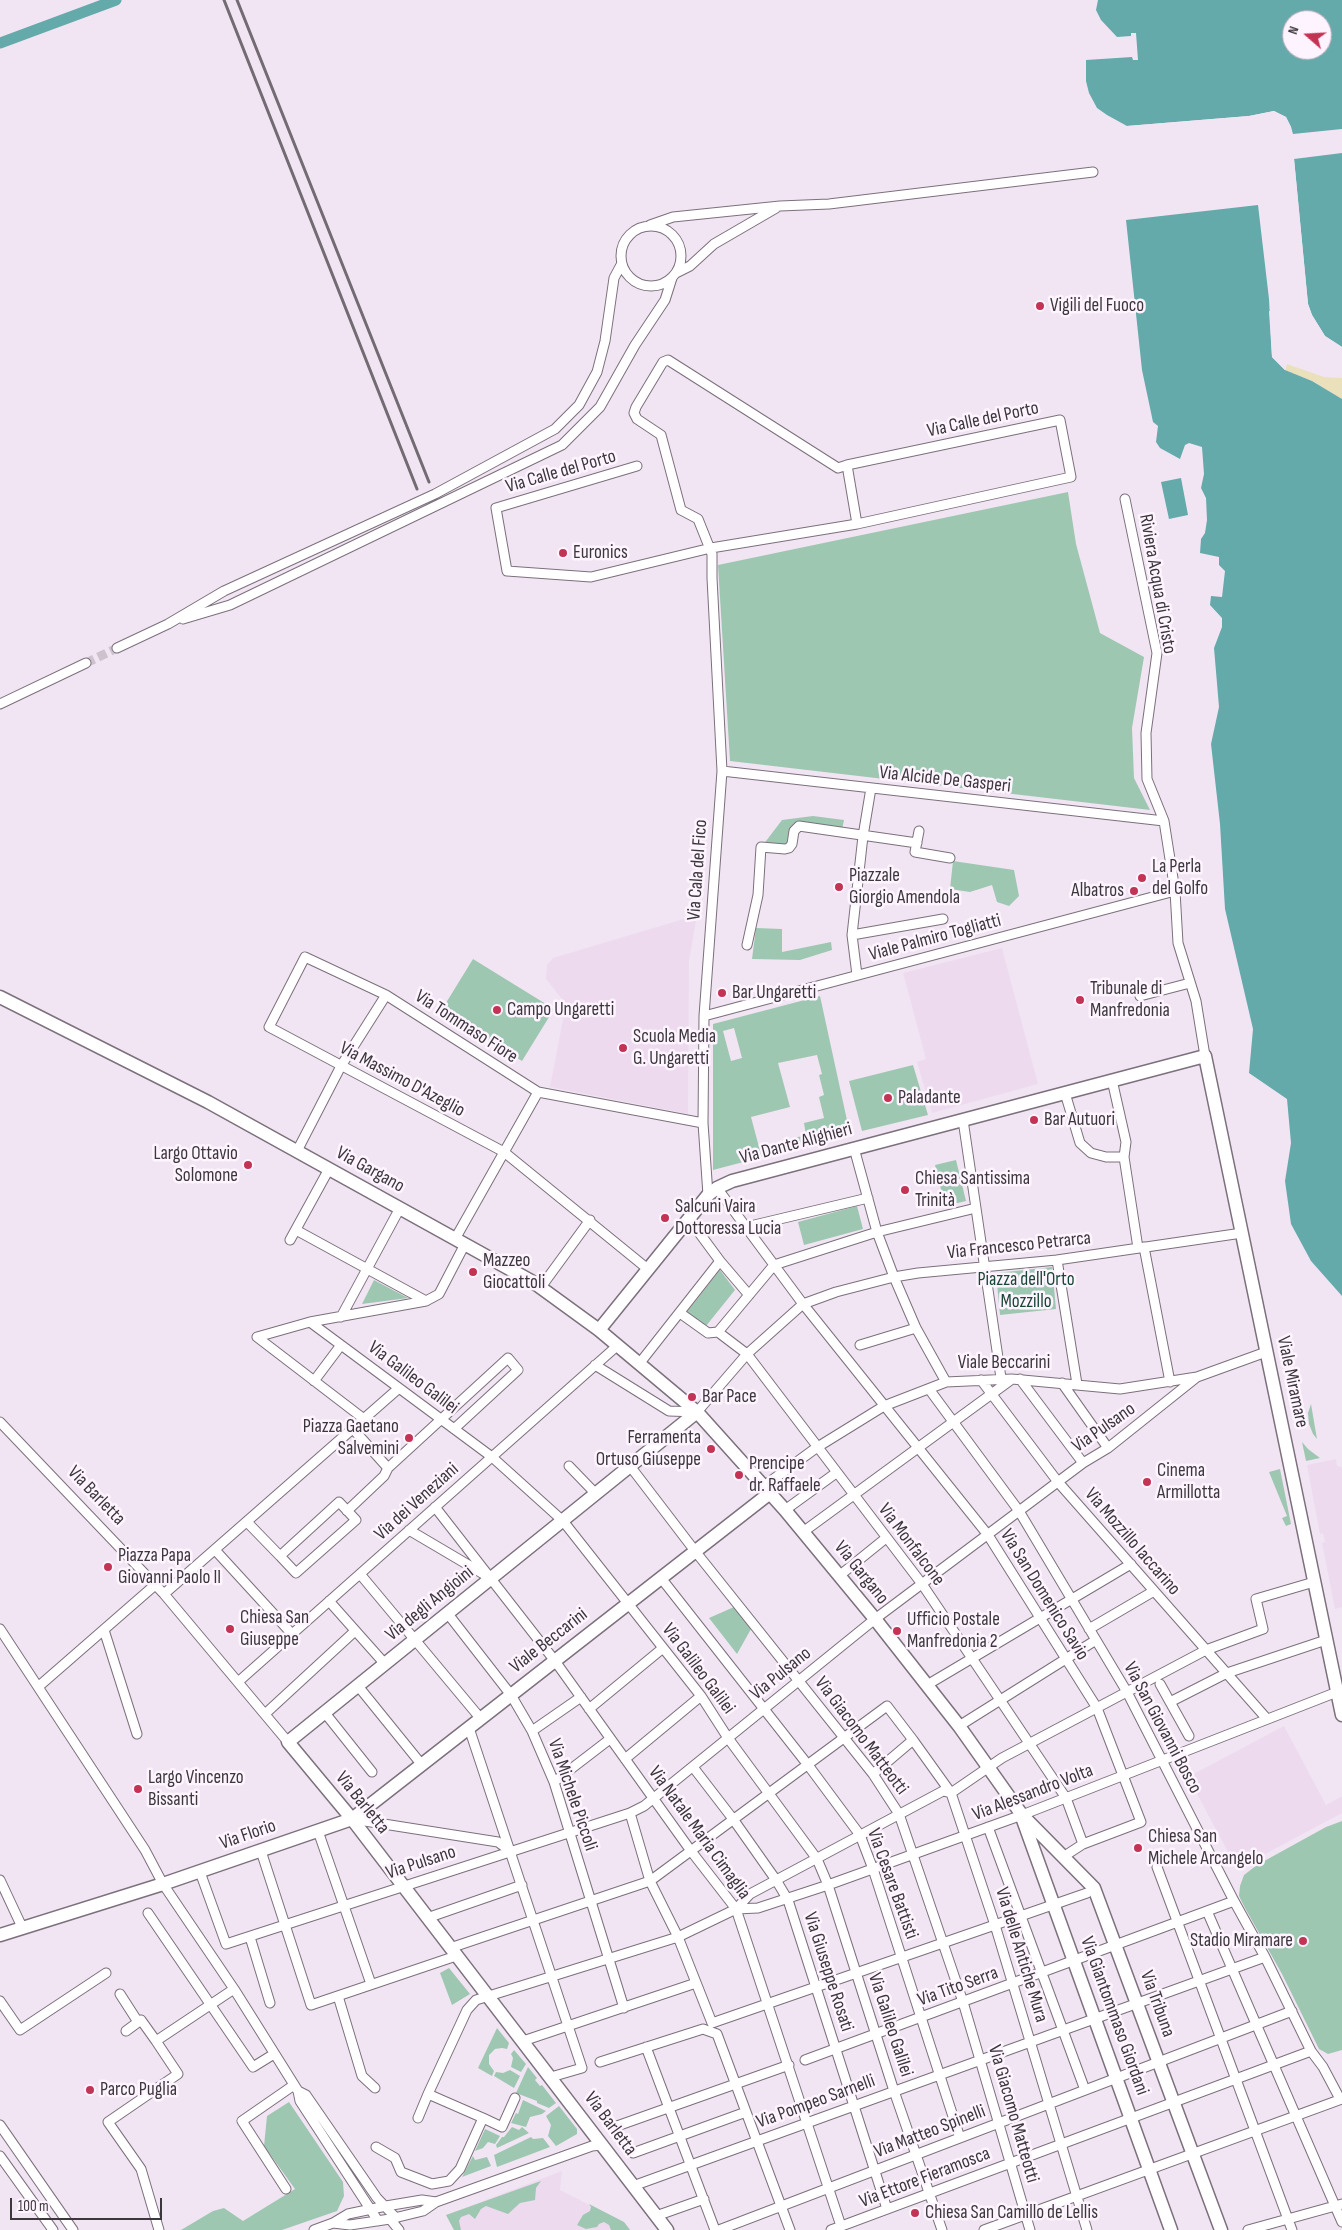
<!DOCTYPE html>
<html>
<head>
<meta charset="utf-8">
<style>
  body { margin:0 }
  #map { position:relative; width:1342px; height:2230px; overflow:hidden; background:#f2e5f3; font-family:"Sofia Sans Condensed",sans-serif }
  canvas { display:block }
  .north { position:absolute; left:1282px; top:10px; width:50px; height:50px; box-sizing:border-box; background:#fef4ff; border:1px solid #b0a8b1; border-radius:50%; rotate:289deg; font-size:14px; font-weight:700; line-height:20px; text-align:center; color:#3c373d }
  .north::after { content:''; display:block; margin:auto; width:18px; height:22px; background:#c33354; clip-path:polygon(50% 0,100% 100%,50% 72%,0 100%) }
  .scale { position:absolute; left:10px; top:2198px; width:152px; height:22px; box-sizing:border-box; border:2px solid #3c373d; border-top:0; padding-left:6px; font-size:15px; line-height:18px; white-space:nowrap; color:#3c373d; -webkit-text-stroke:4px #fef4ff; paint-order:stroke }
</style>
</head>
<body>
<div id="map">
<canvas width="1342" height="2230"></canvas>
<div class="north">N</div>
<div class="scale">100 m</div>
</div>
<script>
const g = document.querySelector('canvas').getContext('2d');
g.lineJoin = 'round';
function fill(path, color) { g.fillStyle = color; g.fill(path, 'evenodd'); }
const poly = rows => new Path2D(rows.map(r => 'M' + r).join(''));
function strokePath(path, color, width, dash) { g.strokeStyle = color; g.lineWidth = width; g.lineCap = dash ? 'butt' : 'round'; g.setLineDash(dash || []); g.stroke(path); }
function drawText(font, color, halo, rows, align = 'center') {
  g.font = font + ' "Sofia Sans Condensed",sans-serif'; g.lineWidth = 5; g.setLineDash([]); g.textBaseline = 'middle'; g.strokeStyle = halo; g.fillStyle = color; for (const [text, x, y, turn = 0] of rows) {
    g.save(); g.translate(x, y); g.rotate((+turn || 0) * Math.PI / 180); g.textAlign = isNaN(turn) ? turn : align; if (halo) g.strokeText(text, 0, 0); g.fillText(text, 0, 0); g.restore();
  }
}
fill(poly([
  [697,915,689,961,688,1114,550,1087,566,1004,546,979,547,965,553,958],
  [1002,948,1038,1084,932,1113,917,1062,926,1059,903,973],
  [1336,1459,1337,1466,1342,1467,1342,1607,1335,1609,1322,1543,1325,1542,1323,1533,1320,1534,1307,1465],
  [1284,1726,1326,1805,1342,1796,1342,1813,1237,1869,1188,1777],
  [562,2171,560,2190,625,2223,631,2230,454,2230,446,2215]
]), '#eddaee');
fill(poly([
  [1068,492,1076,544,1100,633,1144,657,1132,728,1134,778,1150,810,730,761,718,565],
  [813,816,844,820,842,830,799,823,787,846,763,845,782,820],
  [953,861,1014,870,1019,896,1009,906,997,902,992,885,970,892,950,889],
  [756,928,782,929,782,952,831,942,832,950,800,960,752,959],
  [473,959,554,1009,522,1061,441,1011],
  [820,996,850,1134,713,1170,713,1024],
  [734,1028,742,1058,731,1061,723,1031],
  [817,1055,822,1074,819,1075,824,1095,819,1097,824,1118,804,1123,806,1135,759,1147,751,1117,790,1107,778,1063],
  [913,1065,928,1115,862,1131,849,1081],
  [956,1160,966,1201,945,1206,935,1165],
  [857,1206,863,1229,804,1245,798,1222],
  [1052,1267,1056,1309,1000,1315,996,1273],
  [720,1270,735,1290,706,1326,687,1312],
  [374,1280,408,1298,362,1304],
  [1311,1404,1317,1439,1313,1434,1309,1424,1308,1413],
  [1302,1442,1308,1449,1320,1458,1306,1461],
  [1280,1469,1291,1524,1286,1526,1282,1518,1287,1516,1269,1472],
  [734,1607,751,1629,737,1654,709,1618],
  [1342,1821,1342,2050,1328,2054,1319,2049,1282,1974,1245,1908,1239,1896,1240,1886,1244,1875,1257,1865,1326,1827],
  [449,1968,470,1994,452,2005,440,1973],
  [497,2028,509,2043,507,2049,502,2048,495,2049,489,2055,489,2064,494,2071,492,2076,478,2068],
  [514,2050,526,2064,521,2072,511,2067,513,2058,511,2054],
  [528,2067,537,2078,535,2080,540,2086,542,2085,556,2103,549,2108,537,2103,537,2101,516,2093],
  [510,2070,520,2076,514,2088,494,2076,496,2072,503,2073],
  [523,2100,546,2111,542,2114,530,2117,526,2127,511,2123,516,2113,518,2114],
  [289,2102,343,2182,344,2196,337,2211,282,2230,181,2230,213,2211,224,2208,243,2221,295,2189,264,2146,267,2116],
  [559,2106,577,2129,577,2134,556,2146,548,2136,551,2125,546,2116],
  [512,2127,519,2130,522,2127,529,2133,497,2148,496,2145,502,2137,504,2137],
  [485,2129,500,2136,495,2144,488,2142,483,2148,475,2151],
  [531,2137,533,2139,543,2138,550,2147,497,2167,494,2155],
  [473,2156,475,2160,487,2157,491,2166,462,2177],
  [541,2181,536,2188,535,2200,520,2203,508,2214,486,2206,481,2209,475,2219,469,2214,461,2217,459,2221,461,2230,454,2230,446,2215],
  [589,2204,624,2222,630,2230,611,2230,609,2225,604,2222,599,2224,597,2227,586,2229,577,2225,583,2215,590,2211,591,2207]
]), '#9ec7b2');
fill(poly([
  [1287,364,1324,377,1342,378,1342,399,1312,381,1285,370]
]), '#eae1bc');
fill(poly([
  [1098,0,1342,0,1342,347,1325,336,1312,315,1308,304,1291,127,1286,117,1274,111,1249,116,1127,126,1107,115,1097,108,1089,93,1086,81,1086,60,1132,57,1133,60,1138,60,1136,33,1131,33,1131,36,1117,37,1101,20,1096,10],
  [1292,20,1322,20,1322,50,1292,50],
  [1258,205,1269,299,1272,357,1285,370,1312,381,1342,399,1342,1296,1311,1261,1291,1224,1285,1181,1291,1143,1287,1099,1249,1073,1253,1029,1225,909,1220,824,1211,744,1219,707,1214,648,1222,627,1222,618,1210,605,1211,596,1222,597,1225,571,1219,565,1219,557,1200,553,1201,539,1205,533,1207,520,1206,498,1201,488,1204,474,1202,447,1189,443,1185,445,1180,459,1160,448,1156,442,1158,426,1153,422,1142,370,1126,220],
  [1181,478,1188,515,1169,519,1161,482]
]), '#64aaab');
fill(poly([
  [1274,111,1286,117,1291,127,1293,134,1342,129,1342,153,1294,159,1308,304,1312,315,1325,336,1342,347,1342,349,1323,337,1309,316,1306,305,1289,127,1284,119,1274,114,1249,119,1127,128,1127,126,1249,116],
  [1269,311,1272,312,1274,356,1286,368,1285,370,1272,357]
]), '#f2e5f3');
strokePath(poly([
  [0,43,116,0]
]), '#64aaab', 11);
strokePath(poly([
  [86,663,117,648]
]), '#cec2cf', 9, [9, 4.5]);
const street = poly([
  [650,225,673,217,780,206,829,204,1093,172],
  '621 256a30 30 0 1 1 60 0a30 30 0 1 1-60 0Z',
  [676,273,690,266,714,244,776,208],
  [637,466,496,508,507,571,591,577,711,548,857,524,1071,477,1060,420,847,465,857,524],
  [1125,499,1157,653,1146,733,1147,779,1164,821,1175,891,1178,943,1196,1001,1205,1056],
  [183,619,230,605,562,445,600,407,635,345,665,300,672,278],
  [117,648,168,624,224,591,435,494,555,429,579,405,597,372,605,341,614,278,621,265],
  [0,704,86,663],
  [722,771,1164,821],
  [919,831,915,852,950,858],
  [852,935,943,919],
  [747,945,758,895,761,847,785,849,789,848,792,844,794,831,799,826,917,843],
  [857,975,852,935,863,836,871,788],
  [386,995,305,957,269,1027,504,1152,649,1270],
  [1140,996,1190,983],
  [704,1016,1175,891],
  [1112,1080,1126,1142,1124,1157,1138,1248],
  [1065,1093,1080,1143,1091,1153,1106,1157,1124,1157],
  [963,1120,1001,1378],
  [854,1148,877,1232,894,1277,916,1328,946,1382],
  [297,1151,341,1066,386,995,538,1092,703,1123],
  [717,1188,803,1304,988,1535,1097,1708,1141,1822,1083,1844,1063,1857],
  [708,1195,703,1123,704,1016,722,771,712,578,712,554,698,519,681,510,661,435,637,419,634,413,636,407,663,362,668,360,838,468,847,465],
  [746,1227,868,1198],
  [296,1230,426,1301],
  [455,1239,538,1092],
  [290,1240,329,1169],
  [1144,1247,1170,1382],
  [1057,1260,1077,1384],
  [720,1261,749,1295],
  [541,1287,590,1220],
  [680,1313,708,1333,718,1332,747,1354,922,1584,1066,1798,1083,1844],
  [341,1317,400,1208],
  [310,1322,426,1301,439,1294,465,1244],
  [718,1332,774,1265,877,1232,976,1208],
  [257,1337,310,1322,492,1457,563,1521,701,1696,728,1738,817,1859,828,1885,894,2091,942,2230],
  [257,1337,364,1419],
  [860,1345,916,1328],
  [639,1364,720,1261,689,1219],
  [595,1365,669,1411,697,1412,747,1354,803,1304,836,1292,894,1277,918,1273,1057,1260,1242,1233],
  [1020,1379,1083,1463],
  [981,1380,1058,1482,1267,1719],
  [314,1381,341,1345],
  [1062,1383,1108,1448],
  [929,1389,1019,1511,1127,1692,1234,1901,1265,1957,1311,2051,1323,2067,1340,2099],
  [0,1422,164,1594,288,1742],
  [353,1429,388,1468,508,1358,518,1370,454,1429],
  [569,1466,596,1494],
  [630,1466,695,1551,873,1774,899,1814,963,2002,1030,2230],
  [764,1486,816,1448,884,1406,946,1382,1012,1379,1120,1389,1197,1377,1266,1352],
  [339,1502,356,1520,296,1573,280,1556,339,1502],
  [435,1507,555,1661,691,1851,736,1909,841,2226],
  [785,1510,836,1473],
  [347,1511,384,1476,388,1468],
  [247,1522,280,1556],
  [409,1530,487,1576],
  [803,1532,1012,1379],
  [216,1551,292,1634],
  [360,1574,481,1719],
  [839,1576,886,1538],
  [661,1578,808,1765,860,1835,873,1869,960,2138],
  [164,1594,399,1388],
  [329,1601,385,1664],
  [448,1614,511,1695,532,1731,554,1782,624,2008],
  [0,1629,145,1850,163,1884,234,1989,298,2091,300,2101,378,2221],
  [1089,1629,1154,1591],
  [104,1630,137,1734],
  [238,1682,617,1346],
  [1160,1684,1170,1702],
  [927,1685,1131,1564],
  [358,1686,422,1765],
  [38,1687,155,1585],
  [589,1709,663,1648],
  [325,1713,372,1772],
  [265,1714,355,1631],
  [959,1726,1096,1640],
  [469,1728,582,2068,551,2077],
  [532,1731,581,1697],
  [1189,1736,1170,1702,1227,1673,1326,1640],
  [625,1759,701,1696],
  [693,1767,733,1819,776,1880,788,1900,887,2209],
  [873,1774,913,1740],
  [554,1782,610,1739],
  [630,1813,650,1881,678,1937,712,2023,1087,1893],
  [352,1819,498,1842,510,1851],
  [988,1827,1085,2090],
  [318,1831,371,1984],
  [261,1851,311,2005,456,1956],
  [1157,1867,1292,2230],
  [200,1872,226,1944,630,1813,644,1806,875,1619,1083,1463,1108,1448,1197,1377],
  [0,1880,22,1927],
  [736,1909,758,1908,828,1885,1022,1815,1337,1692],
  [1207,1911,1342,2222],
  [148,1913,253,2067,274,2054],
  [427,1918,522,1885],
  [250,1937,270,2003],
  [450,1948,650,1881,887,1706,913,1740,951,1793,995,1925,1087,2230],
  [120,1994,138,2022],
  [338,1996,362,2076,375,2088],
  [0,2001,20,2030,106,1973],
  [126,2031,141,2020,156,2041],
  [523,2041,696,1983],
  [646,2047,715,2230],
  [805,2060,1234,1901],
  [600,2062,703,2029,717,2034,790,2230],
  [298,2091,306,2095,377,2198,396,2218],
  [418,2118,428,2094],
  [483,2118,502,2127,515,2098],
  [0,2125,73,2230],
  [617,2126,789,2065],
  [376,2147,395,2158,401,2172,432,2184,449,2181,460,2169,483,2118,428,2094,467,2010,476,2000,678,1937,736,1909,750,1894,943,1791,951,1793,1002,1758,1206,1650,1263,1629,1256,1599,1314,1582],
  [633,2153,746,2112],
  [0,2156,53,2230],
  [633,2186,1265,1957],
  [286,2189,242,2121,294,2085],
  [656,2216,704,2199],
  [390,2219,399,2230],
  [333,2223,348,2214,386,2206,422,2200,436,2202],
  [159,2230,141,2169,108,2122,178,2074,156,2041,234,1989],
  [314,2230,333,2223,350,2225,390,2219,423,2211,436,2202,592,2146,602,2145],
  [719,2230,1292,2011],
  [831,2230,1311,2051],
  [984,2230,1342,2099],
  [1248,2230,1342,2204]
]);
const secondary = poly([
  [0,997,208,1102,533,1282,599,1330,697,1412,785,1510,875,1619,959,1726,1022,1815,1094,1888,1221,2230],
  [599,1330,708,1195,717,1188,732,1181,1205,1056,1342,1715],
  [1023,1820,1171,2230],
  [0,1935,163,1884,352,1819,770,1493],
  [667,2230,352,1819,288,1742,697,1412]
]);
strokePath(street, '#7b707c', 11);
strokePath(secondary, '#7b707c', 15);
strokePath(street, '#fff', 9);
strokePath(secondary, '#fff', 12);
strokePath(poly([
  [224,0,417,489],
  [237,0,429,482]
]), '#726b73', 3);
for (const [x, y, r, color] of [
  [1040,306,5,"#c33354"],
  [563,553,5,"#c33354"],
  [1142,878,5,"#c33354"],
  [839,887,5,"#c33354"],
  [1134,891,5,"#c33354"],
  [722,993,5,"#c33354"],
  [1080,1000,5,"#c33354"],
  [497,1010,5,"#c33354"],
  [623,1048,5,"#c33354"],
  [888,1098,5,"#c33354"],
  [1034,1120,5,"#c33354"],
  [248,1165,5,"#c33354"],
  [905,1190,5,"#c33354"],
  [665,1218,5,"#c33354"],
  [473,1272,5,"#c33354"],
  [692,1397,5,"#c33354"],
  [409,1438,5,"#c33354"],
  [711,1449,5,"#c33354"],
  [739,1475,5,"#c33354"],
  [1147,1482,5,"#c33354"],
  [108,1567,5,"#c33354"],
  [230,1629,5,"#c33354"],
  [897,1631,5,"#c33354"],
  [138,1789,5,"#c33354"],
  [1138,1848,5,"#c33354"],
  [1303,1941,5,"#c33354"],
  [90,2090,5,"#c33354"],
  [915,2213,5,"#c33354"]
]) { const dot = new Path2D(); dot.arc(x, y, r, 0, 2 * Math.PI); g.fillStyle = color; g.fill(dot); strokePath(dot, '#fef4ff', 2); }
drawText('19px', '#3c373d', '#fef4ff', [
  ["Vigili del Fuoco",1050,306],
  ["Euronics",573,553],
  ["La Perla",1152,867],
  ["del Golfo",1152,889],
  ["Piazzale",849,876],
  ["Giorgio Amendola",849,898],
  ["Albatros",1124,891,"right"],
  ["Tribunale di",1090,989],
  ["Manfredonia",1090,1011],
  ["Bar Ungaretti",732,993],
  ["Campo Ungaretti",507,1010],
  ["Scuola Media",633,1037],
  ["G. Ungaretti",633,1059],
  ["Paladante",898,1098],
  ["Bar Autuori",1044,1120],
  ["Largo Ottavio",238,1154,"right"],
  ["Solomone",238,1176,"right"],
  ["Chiesa Santissima",915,1179],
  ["Trinità",915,1201],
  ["Salcuni Vaira",675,1207],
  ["Dottoressa Lucia",675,1229],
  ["Mazzeo",483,1261],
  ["Giocattoli",483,1283],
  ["Bar Pace",702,1397],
  ["Piazza Gaetano",399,1427,"right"],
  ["Salvemini",399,1449,"right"],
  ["Ferramenta",701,1438,"right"],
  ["Ortuso Giuseppe",701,1460,"right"],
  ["Prencipe",749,1464],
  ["dr. Raffaele",749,1486],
  ["Cinema",1157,1471],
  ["Armillotta",1157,1493],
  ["Piazza Papa",118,1556],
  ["Giovanni Paolo II",118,1578],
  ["Chiesa San",240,1618],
  ["Giuseppe",240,1640],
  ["Ufficio Postale",907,1620],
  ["Manfredonia 2",907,1642],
  ["Largo Vincenzo",148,1778],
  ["Bissanti",148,1800],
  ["Chiesa San",1148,1837],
  ["Michele Arcangelo",1148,1859],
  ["Stadio Miramare",1293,1941,"right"],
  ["Parco Puglia",100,2090],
  ["Chiesa San Camillo de Lellis",925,2213]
], 'left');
drawText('19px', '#3c373d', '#fef4ff', [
  ["Via Calle del Porto",983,420,-12],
  ["Via Calle del Porto",561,472,-16],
  ["Riviera Acqua di Cristo",1157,584,80],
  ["Via Alcide De Gasperi",945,780,6],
  ["Via Cala del Fico",698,870,-86],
  ["Viale Palmiro Togliatti",935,938,-15],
  ["Via Tommaso Fiore",466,1027,33],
  ["Via Massimo D'Azeglio",402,1080,28],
  ["Via Dante Alighieri",796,1144,-15],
  ["Via Gargano",370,1170,29],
  ["Via Francesco Petrarca",1019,1246,-6],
  ["Viale Beccarini",1004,1363],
  ["Via Galileo Galilei",413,1378,37],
  ["Viale Miramare",1292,1382,78],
  ["Via Pulsano",1104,1428,-35],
  ["Via Barletta",96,1496,46],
  ["Via dei Veneziani",417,1502,-42],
  ["Via Mozzillo Iaccarino",1132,1542,49],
  ["Via Monfalcone",911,1545,53],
  ["Via Gargano",861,1573,51],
  ["Via San Domenico Savio",1044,1595,58],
  ["Via degli Angioini",430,1604,-39],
  ["Viale Beccarini",549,1641,-38],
  ["Via Galileo Galilei",698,1669,53],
  ["Via Pulsano",781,1674,-39],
  ["Via San Giovanni Bosco",1162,1728,62],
  ["Via Giacomo Matteotti",861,1736,53],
  ["Via Alessandro Volta",1033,1793,-21],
  ["Via Michele Piccoli",572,1795,71],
  ["Via Barletta",362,1803,51],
  ["Via Natale Maria Cimaglia",699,1833,54],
  ["Via Florio",248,1835,-19],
  ["Via Pulsano",421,1863,-18],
  ["Via Cesare Battisti",892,1884,70],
  ["Via delle Antiche Mura",1021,1955,73],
  ["Via Giuseppe Rosati",828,1972,72],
  ["Via Tito Serra",958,1987,-20],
  ["Via Tribuna",1157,2004,70],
  ["Via Giantommaso Giordani",1114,2016,70],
  ["Via Galileo Galilei",890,2025,72],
  ["Via Pompeo Sarnelli",816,2102,-20],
  ["Via Giacomo Matteotti",1013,2114,74],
  ["Via Barletta",610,2124,53],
  ["Via Matteo Spinelli",930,2132,-21],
  ["Via Ettore Fieramosca",925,2178,-21]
]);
drawText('19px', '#194734', '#fef4ff', [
  ["Piazza dell'Orto",1026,1280],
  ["Mozzillo",1026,1302]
]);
</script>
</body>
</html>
